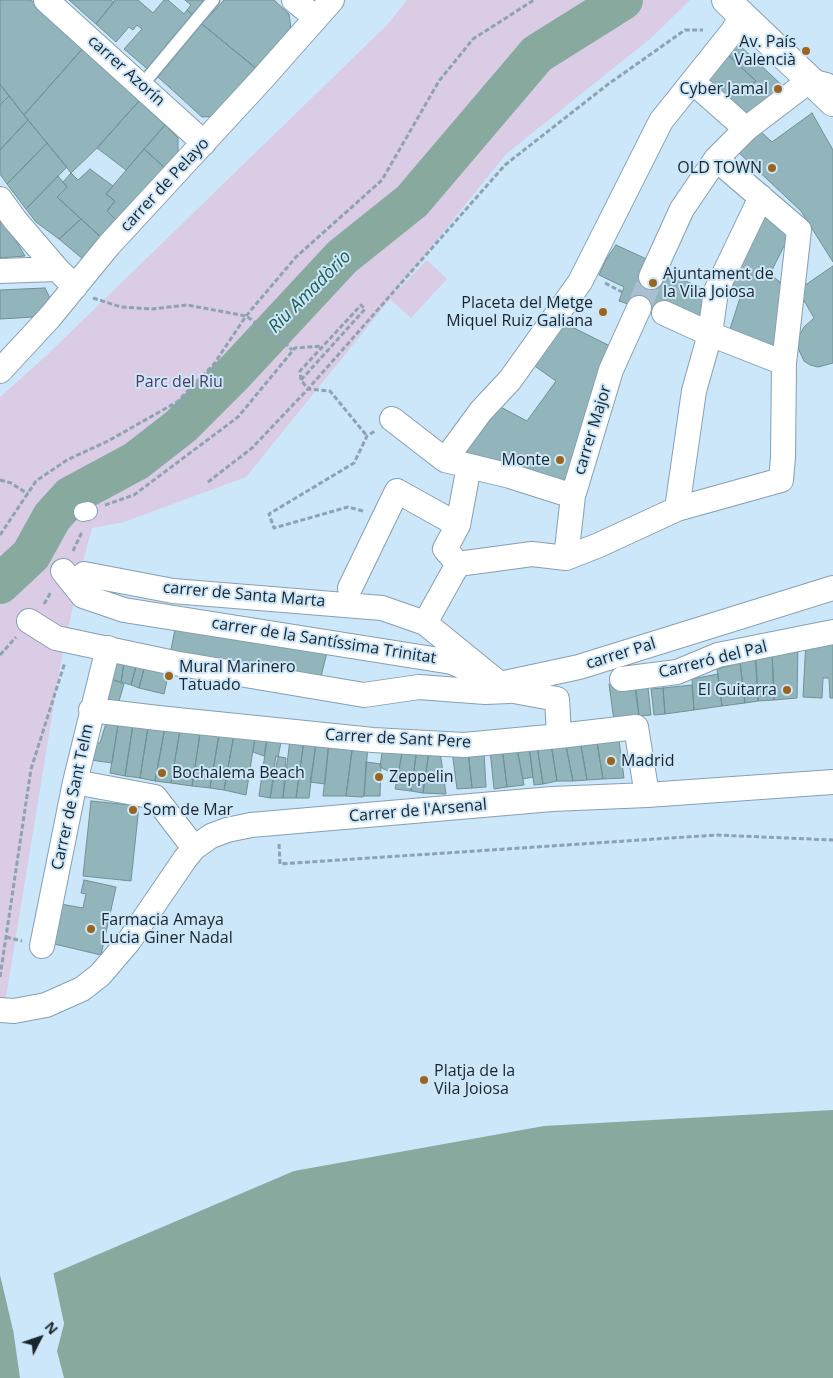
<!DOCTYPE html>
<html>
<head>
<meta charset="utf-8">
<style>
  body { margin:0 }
  #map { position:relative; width:833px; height:1378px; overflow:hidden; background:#cce6fa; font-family:"Open Sans",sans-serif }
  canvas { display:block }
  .north { position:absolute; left:15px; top:1313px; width:50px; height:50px; -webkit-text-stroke:4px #cce6fa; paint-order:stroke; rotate:49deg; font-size:14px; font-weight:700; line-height:20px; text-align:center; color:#1b252c }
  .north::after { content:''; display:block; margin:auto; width:18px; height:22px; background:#1b252c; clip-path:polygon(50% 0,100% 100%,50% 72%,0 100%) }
</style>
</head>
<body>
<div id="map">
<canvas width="833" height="1378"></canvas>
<div class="north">N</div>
</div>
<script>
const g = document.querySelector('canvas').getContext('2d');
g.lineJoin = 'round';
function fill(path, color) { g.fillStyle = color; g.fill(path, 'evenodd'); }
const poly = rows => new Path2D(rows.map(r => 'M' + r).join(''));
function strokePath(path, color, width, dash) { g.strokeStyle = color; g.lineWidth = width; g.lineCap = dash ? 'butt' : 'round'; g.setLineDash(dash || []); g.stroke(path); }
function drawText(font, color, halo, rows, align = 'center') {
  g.font = font + ' "Open Sans",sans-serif'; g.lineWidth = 4; g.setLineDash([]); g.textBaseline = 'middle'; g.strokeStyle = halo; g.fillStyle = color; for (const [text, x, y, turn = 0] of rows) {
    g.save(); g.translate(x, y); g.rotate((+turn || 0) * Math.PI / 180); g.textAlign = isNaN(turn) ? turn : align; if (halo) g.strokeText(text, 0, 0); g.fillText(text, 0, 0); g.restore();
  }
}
fill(poly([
  [407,0,690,0,651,38,506,154,391,297,427,260,447,279,411,318,390,299,246,477,124,522,92,528,80,573,60,667,5,1003,0,1000,0,397,46,356,388,24]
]), '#dacce4');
fill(poly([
  [833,1110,833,1378,0,1378,0,1275,13,1330,64,1324,52,1274,294,1171,544,1126]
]), '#87a99e');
fill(poly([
  [53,1271,64,1324,57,1351,64,1378,20,1378,10,1308,15,1327,61,1321,50,1275]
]), '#cce6fa');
strokePath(poly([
  [0,584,31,555,52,517,71,496,136,461,181,426,236,371,342,257,412,201,537,54,623,0]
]), '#87a99e', 40);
const building = poly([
  [0,0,31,0,84,47,24,115,0,84,0,0],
  [69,0,111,0,114,2,96,24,69,0],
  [115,0,138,0,153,13,164,0,168,0,184,14,187,10,197,19,152,73,124,49,142,29,137,25,133,30,129,27,116,42,96,24,115,0],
  [185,0,213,0,197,19,187,10,191,5,185,0],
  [224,0,274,0,289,14,291,29,258,70,202,24,224,0],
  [202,24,258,70,218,116,202,117,158,77,202,24],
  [737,43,787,90,775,102,765,92,762,95,751,85,756,81,727,54,737,43],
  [84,47,139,101,97,148,71,173,24,115,84,47],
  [727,54,756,81,751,85,762,95,765,92,775,102,742,120,701,82,727,54],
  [0,84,9,96,0,105,0,84],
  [9,96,28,120,0,150,0,105,9,96],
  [139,101,165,125,126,170,97,148,139,101],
  [812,113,833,150,833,262,801,211,737,151,758,129,772,142,812,113],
  [28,120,47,143,7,184,0,174,0,150,28,120],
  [165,125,178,138,178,155,165,168,144,149,165,125],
  [47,143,67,167,26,209,7,184,47,143],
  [144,149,165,168,117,221,107,211,115,201,106,194,144,149],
  [90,169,113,186,106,194,115,201,107,211,117,221,103,239,57,197,67,187,63,182,71,173,78,180,90,169],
  [58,176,67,187,57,197,81,219,59,239,36,222,26,209,58,176],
  [760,210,791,232,770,274,780,282,785,324,776,352,728,335,740,298,725,292,760,210],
  [81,219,103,239,84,260,59,239,81,219],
  [0,220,4,220,25,256,0,258,0,220],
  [616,245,653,262,660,270,711,292,701,324,664,316,619,301,624,287,599,275,607,258,616,245],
  [833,266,833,363,818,367,810,365,804,361,797,346,799,336,804,327,814,318,798,290,833,266],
  [45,288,51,300,34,317,0,319,0,290,45,288],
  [558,320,616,349,566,488,475,462,457,447,493,403,527,421,556,381,529,362,558,320],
  [176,624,328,648,320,681,170,655,176,624],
  [833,637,833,698,830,698,829,678,823,678,822,698,803,697,806,640,833,637],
  [798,644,797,698,774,700,772,650,798,644],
  [772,650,774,700,758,701,755,655,772,650],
  [113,653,125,657,121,682,108,678,113,653],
  [125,657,138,659,131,685,121,682,125,657],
  [756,658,758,701,745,703,740,662,756,658],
  [138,659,146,661,139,688,131,685,138,659],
  [146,661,170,667,164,694,139,688,146,661],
  [740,663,745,703,722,706,717,669,740,663],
  [718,674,722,706,694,710,692,679,718,674],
  [108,678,124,684,117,708,101,704,108,678],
  [634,682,639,716,614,721,609,684,634,682],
  [692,685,694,710,665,714,663,688,692,685],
  [636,687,648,688,651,715,639,716,636,687],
  [663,688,665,714,654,715,651,689,663,688],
  [134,718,149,721,140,778,125,776,134,718],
  [134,718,125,776,110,773,119,719,134,718],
  [119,719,112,763,84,759,85,742,100,743,107,720,119,719],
  [149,721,166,722,155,781,140,778,149,721],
  [166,722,181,724,171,783,155,781,166,722],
  [181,724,201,727,192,786,171,783,181,724],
  [201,727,220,729,210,788,192,786,201,727],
  [220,729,235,729,224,790,210,788,220,729],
  [235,729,256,731,246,795,224,790,235,729],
  [256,731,268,733,264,756,253,752,256,731],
  [268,733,282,737,270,798,259,796,268,733],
  [618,733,624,778,603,779,596,736,618,733],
  [596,736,603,779,587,780,580,740,596,736],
  [290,739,304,740,296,798,283,798,290,739],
  [304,740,316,741,309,798,296,798,304,740],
  [317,740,329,741,325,784,310,782,317,740],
  [580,740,587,780,573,781,565,741,580,740],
  [329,741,353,743,346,796,323,796,329,741],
  [565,741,573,781,557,781,551,744,565,741],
  [353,743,368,745,364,796,362,797,346,796,353,743],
  [551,744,557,781,543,784,537,746,551,744],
  [516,745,524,785,507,787,502,747,516,745],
  [383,746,403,748,398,776,380,767,383,746],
  [529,746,537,746,543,784,534,785,529,746],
  [529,746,533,777,523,779,517,748,529,746],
  [502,747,507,787,494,789,490,750,502,747],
  [403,748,417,749,411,791,395,789,403,748],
  [417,749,429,751,423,793,411,791,417,749],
  [429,751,440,751,446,794,423,793,429,751],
  [452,751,468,751,472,788,457,789,452,751],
  [468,751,484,752,486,787,472,788,468,751],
  [276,756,286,758,283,798,270,798,276,756],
  [366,762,381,764,380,796,364,796,366,762],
  [91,801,139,806,131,881,83,876,91,801],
  [84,880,116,887,101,955,50,943,61,904,83,908,86,894,81,893,84,880]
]);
fill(building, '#91b5ba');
strokePath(building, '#6e9196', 1);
strokePath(poly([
  [639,308,651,277]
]), '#a9bfd1', 24, [24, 12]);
const service = poly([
  [142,85,213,0]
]);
const pedestrian = poly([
  [83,512,88,511]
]);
const minor = poly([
  [46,0,204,143],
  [294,0,316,18],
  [693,82,746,129],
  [0,199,15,220,57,269,75,287],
  [0,271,57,269],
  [651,277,682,209,716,159,746,129,809,81,826,85],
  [664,313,710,334,784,363],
  [0,371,50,317,109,245,263,78,332,0],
  [392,419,445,460,510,476,573,496],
  [445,460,481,411,510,380,580,282,661,121,733,31,742,15],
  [677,509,694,391,710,334,716,291,761,197],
  [566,558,573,496,611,370,639,308],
  [458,564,532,554,566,558,599,545,677,509,781,480,783,457,784,363,799,230,716,159],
  [458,564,445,549,458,525,469,466],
  [63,571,83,596,124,610,452,662,514,691,557,699,559,736],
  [350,588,397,491,458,525],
  [83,596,84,574,173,591,382,608,425,623,500,684,579,667,833,588],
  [29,621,56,638,174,663,364,695,419,687,485,692,509,691],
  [425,623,458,564],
  [622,679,677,672,718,655,833,632],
  [91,710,158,718,373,740,464,745,559,736,636,727,647,795],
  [75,782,155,797,194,848],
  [42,946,75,782,108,648],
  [0,1010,14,1011,46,1005,82,989,100,975,129,941,185,859,194,848,211,836,227,830,251,825,552,799,647,795,833,782]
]);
const secondary = poly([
  [726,0,833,102]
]);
strokePath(service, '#879fb3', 15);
strokePath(pedestrian, '#879fb3', 20);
strokePath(minor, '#879fb3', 26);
strokePath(secondary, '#879fb3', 30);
strokePath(poly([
  [605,283,622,292],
  [93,298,121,307,152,309,187,305,246,316,283,341,292,350],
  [301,380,365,309,361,305,300,371,301,380,308,389,330,391,367,436],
  [0,480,11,483,28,494],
  [208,482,252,448,308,389,505,165,607,85,685,30,703,30],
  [105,505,134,495,238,417,295,348,322,346],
  [363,511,348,507,274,528,269,514,354,463,367,436,375,431],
  [0,535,36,481,67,460,108,441,177,402,214,364,246,316,296,257,382,180,439,81,473,39,534,0],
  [73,551,82,532],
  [44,604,51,592],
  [0,655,16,637],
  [279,844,280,864,716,835,833,840],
  [6,937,22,941],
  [0,977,31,769,65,662]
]), '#8ea2b1', 3, [5, 2.5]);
strokePath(service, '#fff', 12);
strokePath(pedestrian, '#fff', 18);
strokePath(minor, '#fff', 24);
strokePath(secondary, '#fff', 28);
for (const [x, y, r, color] of [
  [806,51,5,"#9b651e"],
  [778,89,5,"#9b651e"],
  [772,168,5,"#9b651e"],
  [653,283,5,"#9b651e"],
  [603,312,5,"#9b651e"],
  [560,460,5,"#9b651e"],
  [169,676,5,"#9b651e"],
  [787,690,5,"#9b651e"],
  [611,761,5,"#9b651e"],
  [162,773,5,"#9b651e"],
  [379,777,5,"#9b651e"],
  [133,810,5,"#9b651e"],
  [91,929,5,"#9b651e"],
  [424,1080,5,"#9b651e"]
]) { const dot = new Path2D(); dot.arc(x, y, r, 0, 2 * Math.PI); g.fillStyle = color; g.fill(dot); strokePath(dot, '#cce6fa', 2); }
drawText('16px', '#1b252c', '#cce6fa', [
  ["Av. País",796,42,"right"],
  ["Valencià",796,60,"right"],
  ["Cyber Jamal",768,89,"right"],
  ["OLD TOWN",762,168,"right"],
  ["Ajuntament de",663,274],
  ["la Vila Joiosa",663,292],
  ["Placeta del Metge",593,303,"right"],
  ["Miquel Ruiz Galiana",593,321,"right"],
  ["Monte",550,460,"right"],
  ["Mural Marinero",179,667],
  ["Tatuado",179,685],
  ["El Guitarra",777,690,"right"],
  ["Madrid",621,761],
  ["Bochalema Beach",172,773],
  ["Zeppelin",389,777],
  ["Som de Mar",143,810],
  ["Farmacia Amaya",101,920],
  ["Lucia Giner Nadal",101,938],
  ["Platja de la",434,1071],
  ["Vila Joiosa",434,1089]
], 'left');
drawText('16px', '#1b252c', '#cce6fa', [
  ["carrer Azorín",126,71,42],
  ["carrer de Pelayo",165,185,-47],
  ["carrer Major",593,430,-73],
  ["carrer de Santa Marta",244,595,5],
  ["carrer de la Santíssima Trinitat",324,641,9],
  ["carrer Pal",621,654,-17],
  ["Carreró del Pal",713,660,-14],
  ["Carrer de Sant Pere",398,739,3],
  ["Carrer de Sant Telm",73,797,-78],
  ["Carrer de l'Arsenal",418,811,-5]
]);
drawText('16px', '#50385f', '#cce6fa', [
  ["Parc del Riu",179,382]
]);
drawText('italic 18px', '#1c5e4d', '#cce6fa', [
  ["Riu Amadòrio",310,292,-45]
]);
</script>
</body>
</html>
